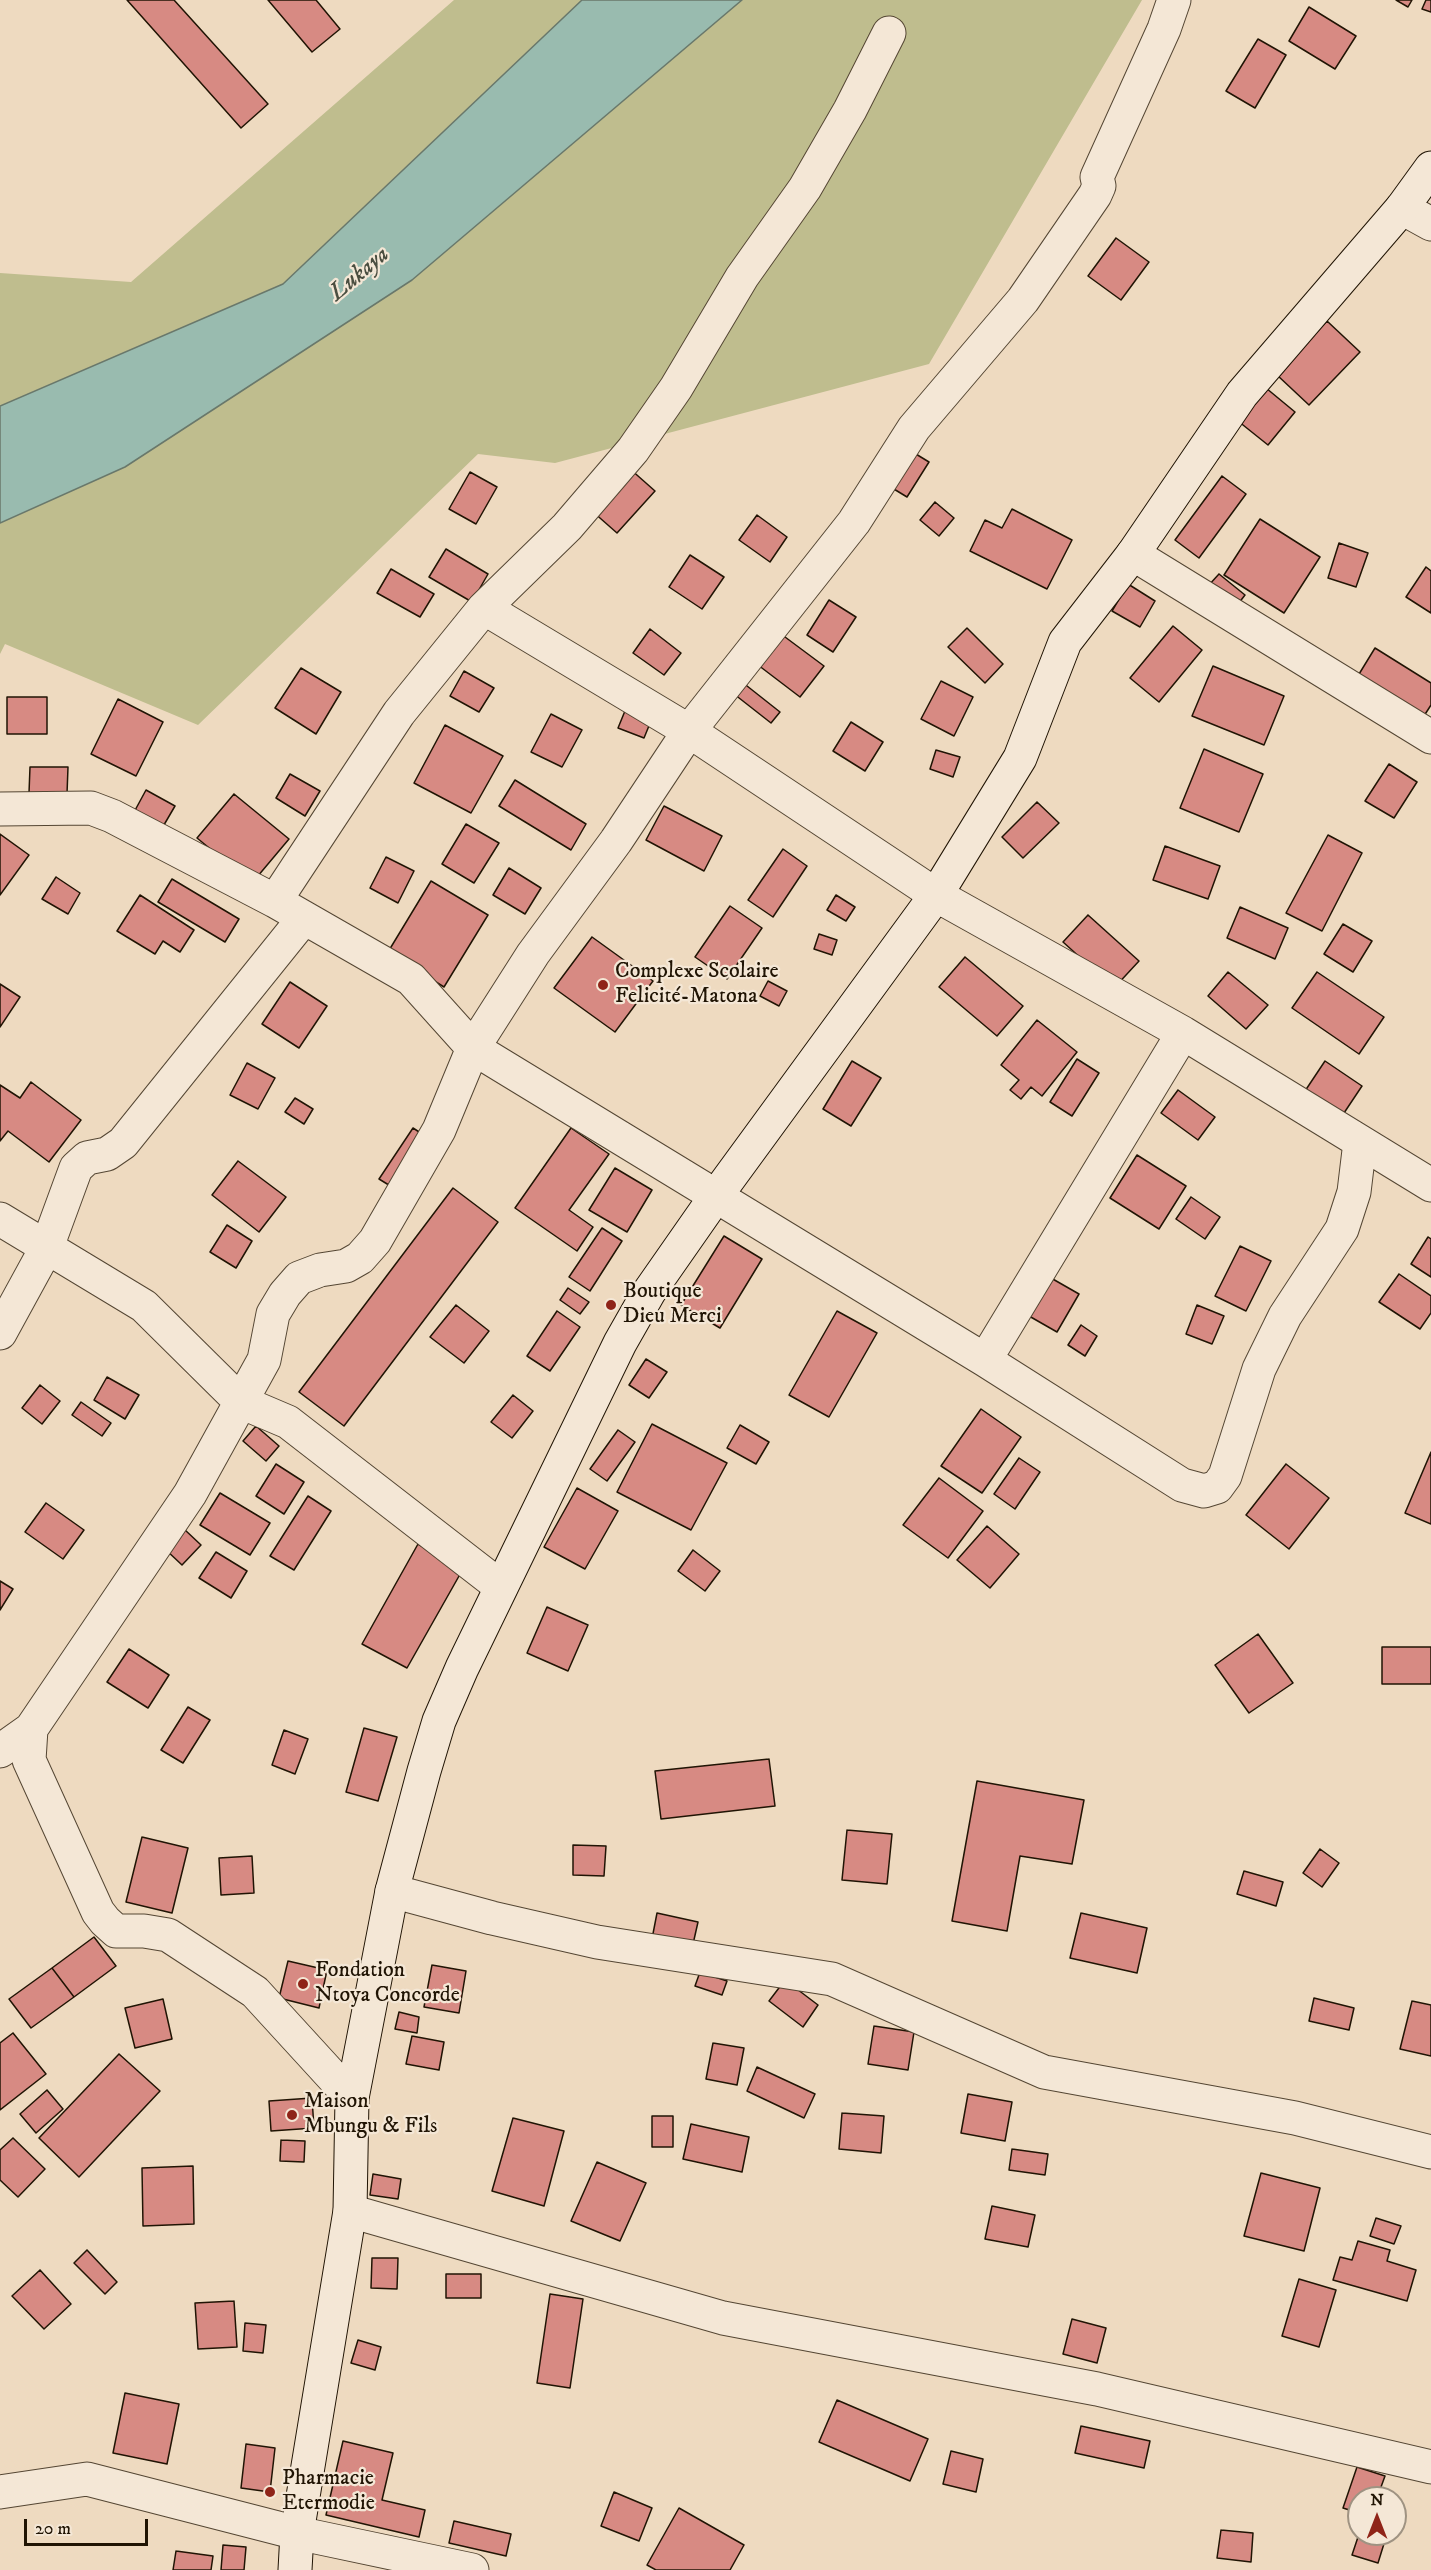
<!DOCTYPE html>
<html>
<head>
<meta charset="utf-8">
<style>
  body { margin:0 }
  #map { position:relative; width:1431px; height:2570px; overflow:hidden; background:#eedac0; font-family:"IM FELL DW Pica",serif }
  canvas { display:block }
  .north { position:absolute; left:1347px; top:2486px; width:60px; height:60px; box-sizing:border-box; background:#f4e7d6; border:2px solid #9f9382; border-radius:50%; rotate:0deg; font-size:16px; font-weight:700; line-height:24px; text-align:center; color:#201404 }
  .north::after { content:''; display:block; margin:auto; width:21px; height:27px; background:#8f2418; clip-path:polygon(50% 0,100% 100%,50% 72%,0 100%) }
  .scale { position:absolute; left:24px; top:2519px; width:124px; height:27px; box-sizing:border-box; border:3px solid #201404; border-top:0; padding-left:8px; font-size:18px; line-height:21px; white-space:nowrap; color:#201404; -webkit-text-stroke:4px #f4e7d6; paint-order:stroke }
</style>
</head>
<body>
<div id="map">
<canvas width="1431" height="2570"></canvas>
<div class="north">N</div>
<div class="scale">20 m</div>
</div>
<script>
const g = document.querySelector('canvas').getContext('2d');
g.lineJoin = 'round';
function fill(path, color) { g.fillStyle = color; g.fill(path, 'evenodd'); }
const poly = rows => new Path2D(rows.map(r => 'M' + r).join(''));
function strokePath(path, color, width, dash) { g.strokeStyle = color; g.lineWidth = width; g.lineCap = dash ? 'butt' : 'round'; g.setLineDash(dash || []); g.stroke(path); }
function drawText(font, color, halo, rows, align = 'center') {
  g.font = font + ' "IM FELL DW Pica",serif'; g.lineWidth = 4.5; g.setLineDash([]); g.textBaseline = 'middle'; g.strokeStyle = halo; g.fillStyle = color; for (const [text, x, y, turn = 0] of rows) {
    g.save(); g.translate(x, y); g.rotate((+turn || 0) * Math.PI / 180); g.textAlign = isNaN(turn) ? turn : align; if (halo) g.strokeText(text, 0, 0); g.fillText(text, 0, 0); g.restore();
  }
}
fill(poly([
  [454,0,582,0,283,284,0,406,0,273,131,282],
  [742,0,1142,0,929,364,555,463,478,454,198,725,5,644,0,654,0,523,125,467,412,280]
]), '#bfbd8e');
const water = poly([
  [582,0,742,0,412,280,125,467,0,523,0,406,283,284,582,0]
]);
fill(water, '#99bbaf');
strokePath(water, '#69786b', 1.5);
const building = poly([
  [127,0,174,0,268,104,241,128,127,0],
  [268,0,316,0,340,29,312,52,268,0],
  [1396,0,1412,0,1408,7,1396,0],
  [1426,0,1431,0,1431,12,1422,9,1426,0],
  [1309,7,1356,36,1335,69,1289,41,1309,7],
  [1258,39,1286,55,1255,108,1226,91,1258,39],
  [1116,238,1149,262,1121,300,1088,276,1116,238],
  [1327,321,1360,352,1309,405,1277,375,1327,321],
  [1266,388,1295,412,1268,445,1238,421,1266,388],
  [906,448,929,462,907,497,884,483,906,448],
  [629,468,655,491,617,533,592,511,629,468],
  [470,472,497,487,476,524,449,509,470,472],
  [1222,476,1246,494,1199,558,1175,540,1222,476],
  [935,502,954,518,939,536,920,520,935,502],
  [1012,509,1072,540,1047,589,970,551,985,520,1002,528,1012,509],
  [757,515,787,537,770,562,739,540,757,515],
  [1260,519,1320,557,1284,613,1224,575,1260,519],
  [1339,543,1368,553,1356,587,1328,578,1339,543],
  [446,549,488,574,472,602,429,577,446,549],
  [690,555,724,577,702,609,669,587,690,555],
  [1426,567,1431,571,1431,613,1406,597,1426,567],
  [391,569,434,594,420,617,377,593,391,569],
  [1219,574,1245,595,1235,608,1208,586,1219,574],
  [1128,584,1155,601,1140,627,1112,611,1128,584],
  [829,600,856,617,833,652,807,635,829,600],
  [1173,626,1202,650,1159,702,1130,678,1173,626],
  [967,628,1003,664,985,683,948,647,967,628],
  [650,629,681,653,664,675,633,653,650,629],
  [781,634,824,666,800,697,758,665,781,634],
  [1375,648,1431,683,1431,705,1422,719,1356,679,1375,648],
  [1213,666,1284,696,1264,745,1192,716,1213,666],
  [301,668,341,692,316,734,275,708,301,668],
  [464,671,494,688,479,712,450,696,464,671],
  [941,681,973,697,954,736,921,719,941,681],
  [742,682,780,712,771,723,734,694,742,682],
  [7,697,47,697,47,734,7,734,7,697],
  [118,699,163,722,136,776,91,754,118,699],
  [627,706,653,716,644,738,618,728,627,706],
  [551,714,582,730,562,767,531,752,551,714],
  [851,722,883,742,865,771,833,751,851,722],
  [445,725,503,756,471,813,414,783,445,725],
  [1204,749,1263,774,1239,832,1180,808,1204,749],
  [936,750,960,757,953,777,930,769,936,750],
  [1389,764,1417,782,1394,818,1365,801,1389,764],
  [30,767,68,767,67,794,29,793,30,767],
  [290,774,320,791,305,816,276,798,290,774],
  [515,780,586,824,571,850,499,806,515,780],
  [146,790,175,806,161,830,133,814,146,790],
  [234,794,289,839,252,883,197,838,234,794],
  [1037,802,1059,823,1023,858,1002,837,1037,802],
  [664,806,722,836,704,871,646,840,664,806],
  [466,824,499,843,474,883,442,864,466,824],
  [0,834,29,855,0,895,0,834],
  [1328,835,1362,853,1322,931,1286,913,1328,835],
  [1165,846,1220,866,1208,899,1153,880,1165,846],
  [783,849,807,866,773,917,748,900,783,849],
  [386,857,414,871,398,903,370,888,386,857],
  [509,868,541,888,525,914,493,895,509,868],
  [56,877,80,893,68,914,42,899,56,877],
  [172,879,239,919,225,942,158,902,172,879],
  [431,881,488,915,444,987,388,952,431,881],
  [140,895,194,930,180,952,163,941,155,954,117,931,140,895],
  [836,895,855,907,846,921,827,910,836,895],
  [730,906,762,928,727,979,695,957,730,906],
  [1240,907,1288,928,1275,959,1227,938,1240,907],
  [1088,915,1139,961,1114,988,1063,942,1088,915],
  [1343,924,1372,941,1353,972,1324,954,1343,924],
  [819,934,837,940,832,955,814,949,819,934],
  [592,937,653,981,615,1032,554,988,592,937],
  [965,957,1023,1006,997,1036,939,987,965,957],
  [1228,972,1268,1005,1246,1029,1208,996,1228,972],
  [1317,972,1384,1017,1359,1054,1292,1008,1317,972],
  [768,981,787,991,779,1006,760,996,768,981],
  [290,982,327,1006,299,1048,262,1024,290,982],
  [0,984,20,997,0,1027,0,984],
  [1037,1020,1077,1052,1042,1096,1031,1087,1021,1099,1010,1090,1019,1080,1001,1065,1037,1020],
  [1077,1059,1099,1073,1072,1116,1050,1102,1077,1059],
  [852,1061,881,1078,851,1126,823,1109,852,1061],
  [1325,1061,1362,1086,1338,1122,1301,1097,1325,1061],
  [247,1063,275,1078,258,1109,230,1095,247,1063],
  [31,1082,81,1120,49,1162,8,1131,0,1141,0,1085,20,1098,31,1082],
  [1178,1090,1215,1117,1198,1140,1161,1113,1178,1090],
  [295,1098,313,1109,304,1124,285,1112,295,1098],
  [413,1128,430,1139,397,1190,379,1179,413,1128],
  [571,1128,609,1154,569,1210,593,1227,577,1251,515,1208,571,1128],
  [1137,1155,1186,1186,1159,1229,1110,1198,1137,1155],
  [238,1161,286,1197,259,1232,212,1195,238,1161],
  [615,1168,652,1190,627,1232,589,1210,615,1168],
  [453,1188,498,1222,344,1426,299,1392,453,1188],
  [1191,1197,1220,1217,1205,1239,1176,1219,1191,1197],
  [227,1225,252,1241,236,1268,210,1252,227,1225],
  [602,1228,622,1241,590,1291,569,1277,602,1228],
  [724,1236,762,1259,720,1328,681,1305,724,1236],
  [1428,1237,1431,1239,1431,1277,1411,1264,1428,1237],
  [1240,1246,1271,1261,1246,1311,1215,1296,1240,1246],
  [1044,1274,1079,1294,1057,1332,1022,1312,1044,1274],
  [1399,1274,1431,1296,1431,1313,1420,1329,1379,1302,1399,1274],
  [568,1288,589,1302,580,1314,560,1300,568,1288],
  [456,1305,489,1331,464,1363,430,1337,456,1305],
  [1197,1305,1224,1316,1212,1344,1186,1334,1197,1305],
  [557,1311,580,1327,550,1371,527,1356,557,1311],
  [837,1311,877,1333,829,1417,789,1395,837,1311],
  [1081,1325,1097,1336,1085,1356,1068,1345,1081,1325],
  [646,1359,667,1372,649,1398,629,1385,646,1359],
  [107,1377,139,1395,125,1419,94,1400,107,1377],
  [40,1385,60,1401,42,1424,22,1408,40,1385],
  [513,1395,533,1411,512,1438,491,1422,513,1395],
  [81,1402,111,1423,102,1436,72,1415,81,1402],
  [981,1409,1021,1437,982,1493,941,1466,981,1409],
  [652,1424,727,1463,691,1530,617,1492,652,1424],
  [740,1425,769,1442,756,1464,727,1448,740,1425],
  [256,1426,279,1446,266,1461,243,1441,256,1426],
  [618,1430,635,1442,607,1481,590,1469,618,1430],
  [1431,1452,1431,1524,1405,1513,1431,1452],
  [1019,1458,1040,1472,1015,1509,994,1494,1019,1458],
  [276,1464,304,1482,284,1514,256,1496,276,1464],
  [1286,1464,1329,1498,1289,1549,1246,1515,1286,1464],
  [939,1478,983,1511,948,1558,903,1525,939,1478],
  [577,1488,618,1511,585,1569,544,1547,577,1488],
  [220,1493,270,1523,250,1555,200,1525,220,1493],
  [308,1496,331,1511,294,1570,270,1556,308,1496],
  [46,1503,84,1530,63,1559,25,1532,46,1503],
  [987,1526,1019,1554,990,1588,957,1560,987,1526],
  [184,1529,201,1545,182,1565,165,1549,184,1529],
  [418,1544,463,1569,407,1668,362,1644,418,1544],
  [693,1550,720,1571,705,1591,678,1571,693,1550],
  [216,1552,247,1571,231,1598,199,1578,216,1552],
  [0,1581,13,1589,0,1610,0,1581],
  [547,1607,588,1625,568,1671,527,1653,547,1607],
  [1258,1634,1293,1683,1249,1713,1215,1665,1258,1634],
  [1382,1647,1431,1647,1431,1684,1382,1684,1382,1647],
  [129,1649,169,1675,148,1708,107,1682,129,1649],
  [188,1707,210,1720,183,1763,161,1750,188,1707],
  [364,1728,397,1737,378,1801,346,1792,364,1728],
  [284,1730,308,1739,295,1774,272,1765,284,1730],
  [769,1759,775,1806,661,1819,655,1771,769,1759],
  [977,1781,1084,1800,1072,1864,1020,1856,1007,1931,952,1921,977,1781],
  [847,1830,892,1834,887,1884,842,1880,847,1830],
  [142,1837,188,1848,172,1913,126,1902,142,1837],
  [573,1845,606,1846,604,1876,573,1875,573,1845],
  [1320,1849,1339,1863,1322,1887,1303,1873,1320,1849],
  [252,1856,254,1893,221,1895,219,1858,252,1856],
  [1244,1871,1283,1882,1276,1906,1237,1894,1244,1871],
  [657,1913,698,1922,691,1953,651,1944,657,1913],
  [1081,1913,1147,1928,1137,1973,1070,1958,1081,1913],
  [94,1937,116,1966,74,1997,52,1968,94,1937],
  [288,1961,327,1970,319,2008,279,1998,288,1961],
  [432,1965,466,1971,459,2013,424,2007,432,1965],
  [52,1968,74,1997,31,2028,9,1999,52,1968],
  [700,1972,727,1981,722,1995,695,1986,700,1972],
  [785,1980,818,2005,803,2027,769,2001,785,1980],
  [1314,1998,1354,2008,1349,2030,1309,2021,1314,1998],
  [163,1999,172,2039,135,2048,125,2008,163,1999],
  [1412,2001,1431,2005,1431,2056,1400,2049,1412,2001],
  [399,2012,419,2017,417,2033,395,2029,399,2012],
  [874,2026,914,2032,908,2070,868,2064,874,2026],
  [13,2033,46,2074,0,2110,0,2043,13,2033],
  [412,2036,444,2042,439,2070,406,2064,412,2036],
  [713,2043,744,2048,737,2085,706,2079,713,2043],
  [119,2054,160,2091,79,2177,39,2138,119,2054],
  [757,2067,815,2094,804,2118,747,2091,757,2067],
  [47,2090,63,2109,36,2133,20,2114,47,2090],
  [968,2094,1012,2102,1005,2141,961,2133,968,2094],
  [312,2098,314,2128,271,2131,269,2101,312,2098],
  [842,2113,884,2116,881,2153,839,2149,842,2113],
  [652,2116,673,2116,673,2147,652,2147,652,2116],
  [513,2118,564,2131,544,2206,492,2191,513,2118],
  [691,2124,749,2137,742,2172,683,2159,691,2124],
  [13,2138,45,2169,18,2197,0,2180,0,2150,13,2138],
  [281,2140,305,2141,304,2162,280,2161,281,2140],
  [1012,2149,1048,2154,1045,2175,1009,2170,1012,2149],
  [597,2162,646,2183,620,2241,571,2221,597,2162],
  [193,2166,194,2224,143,2226,142,2168,193,2166],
  [1261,2173,1320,2188,1304,2251,1244,2236,1261,2173],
  [373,2174,401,2179,398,2199,370,2195,373,2174],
  [992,2206,1035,2215,1028,2247,985,2239,992,2206],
  [1376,2218,1401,2226,1394,2244,1370,2236,1376,2218],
  [1358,2241,1390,2250,1387,2261,1416,2270,1407,2301,1333,2280,1340,2257,1352,2260,1358,2241],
  [87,2250,117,2282,105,2294,74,2263,87,2250],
  [372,2258,398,2258,397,2289,371,2288,372,2258],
  [40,2270,71,2304,44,2329,12,2296,40,2270],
  [446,2274,481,2274,481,2298,446,2298,446,2274],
  [1299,2279,1336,2290,1319,2347,1282,2336,1299,2279],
  [550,2294,583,2299,570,2388,537,2383,550,2294],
  [234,2301,237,2347,198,2349,195,2303,234,2301],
  [1072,2319,1106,2328,1097,2363,1063,2354,1072,2319],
  [245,2323,266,2325,263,2353,243,2351,245,2323],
  [358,2340,381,2347,375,2370,351,2363,358,2340],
  [125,2393,179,2404,167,2464,113,2453,125,2393],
  [837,2400,928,2439,910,2481,819,2442,837,2400],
  [1081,2426,1150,2441,1144,2468,1075,2453,1081,2426],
  [343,2441,393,2453,382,2500,425,2510,419,2537,326,2515,343,2441],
  [246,2444,275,2448,270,2492,241,2488,246,2444],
  [951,2451,983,2459,976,2492,943,2484,951,2451],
  [1357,2467,1385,2476,1377,2498,1359,2498,1359,2513,1343,2508,1357,2467],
  [614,2492,652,2508,639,2541,601,2526,614,2492],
  [679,2508,744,2545,730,2570,656,2570,647,2565,679,2508],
  [454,2521,511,2534,506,2556,449,2543,454,2521],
  [1221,2530,1253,2533,1251,2562,1217,2558,1221,2530],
  [1359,2534,1387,2534,1378,2563,1352,2555,1359,2534],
  [223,2545,246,2547,244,2570,221,2570,223,2545],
  [176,2551,213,2556,211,2570,173,2570,176,2551]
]);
fill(building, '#d78a83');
strokePath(building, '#201404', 1.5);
const street = poly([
  [1402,208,1431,224],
  [1133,554,1431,737],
  [484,608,689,731,936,895,1183,1033,1431,1185],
  [0,809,91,808,112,816,275,901,411,979,473,1048,985,1360,1182,1485,1204,1491,1217,1487,1225,1476,1259,1369,1285,1316,1342,1229,1354,1192,1360,1142],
  [275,901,399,713,484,608,567,527,633,450,676,388,742,277,805,188,850,110,889,33],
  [0,1219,144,1306,241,1402,288,1422,501,1587],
  [0,1333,47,1247,76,1168,87,1158,107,1154,123,1143,304,918],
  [985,1360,1183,1033],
  [0,1751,31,1729],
  [392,1891,492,1918,597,1942,832,1979,1044,2072,1295,2118,1431,2152],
  [352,2098,255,1992,168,1935,144,1931,116,1931,105,1921,98,1912,29,1760,31,1729,190,1494,264,1360,273,1314,285,1294,299,1278,320,1270,346,1266,360,1258,375,1241,439,1130,473,1048,533,954,616,841,689,731,854,522,914,428,1023,300,1095,195,1099,186,1097,177,1164,29,1174,0],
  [350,2211,723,2318,1097,2389,1431,2467],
  [0,2492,87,2479,297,2533,472,2570]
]);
const secondary = poly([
  [295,2570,297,2533,350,2211,352,2098,392,1891,424,1771,439,1721,462,1668,620,1343,649,1292,716,1196,936,895,1020,758,1065,642,1133,554,1242,394,1402,208,1431,168]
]);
strokePath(street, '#544633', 35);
strokePath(secondary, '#201404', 35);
strokePath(street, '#f4e7d6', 33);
strokePath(secondary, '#f4e7d6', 33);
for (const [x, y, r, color] of [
  [603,985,6,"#8f2418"],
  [611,1305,6,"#8f2418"],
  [303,1984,6,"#8f2418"],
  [292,2115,6,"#8f2418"],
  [270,2492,6,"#8f2418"]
]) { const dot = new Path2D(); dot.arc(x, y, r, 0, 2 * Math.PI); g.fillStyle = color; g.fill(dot); strokePath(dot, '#f4e7d6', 2); }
drawText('22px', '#201404', '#f4e7d6', [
  ["Complexe Scolaire",615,972],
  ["Felicité-Matona",615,997],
  ["Boutique",623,1292],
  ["Dieu Merci",623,1317],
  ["Fondation",315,1971],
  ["Ntoya Concorde",315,1996],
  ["Maison",304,2102],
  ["Mbungu & Fils",304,2127],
  ["Pharmacie",282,2479],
  ["Etermodie",282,2504]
], 'left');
drawText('italic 24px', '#4a4e40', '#f4e7d6', [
  ["Lukaya",360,275,-40]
]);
</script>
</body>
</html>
